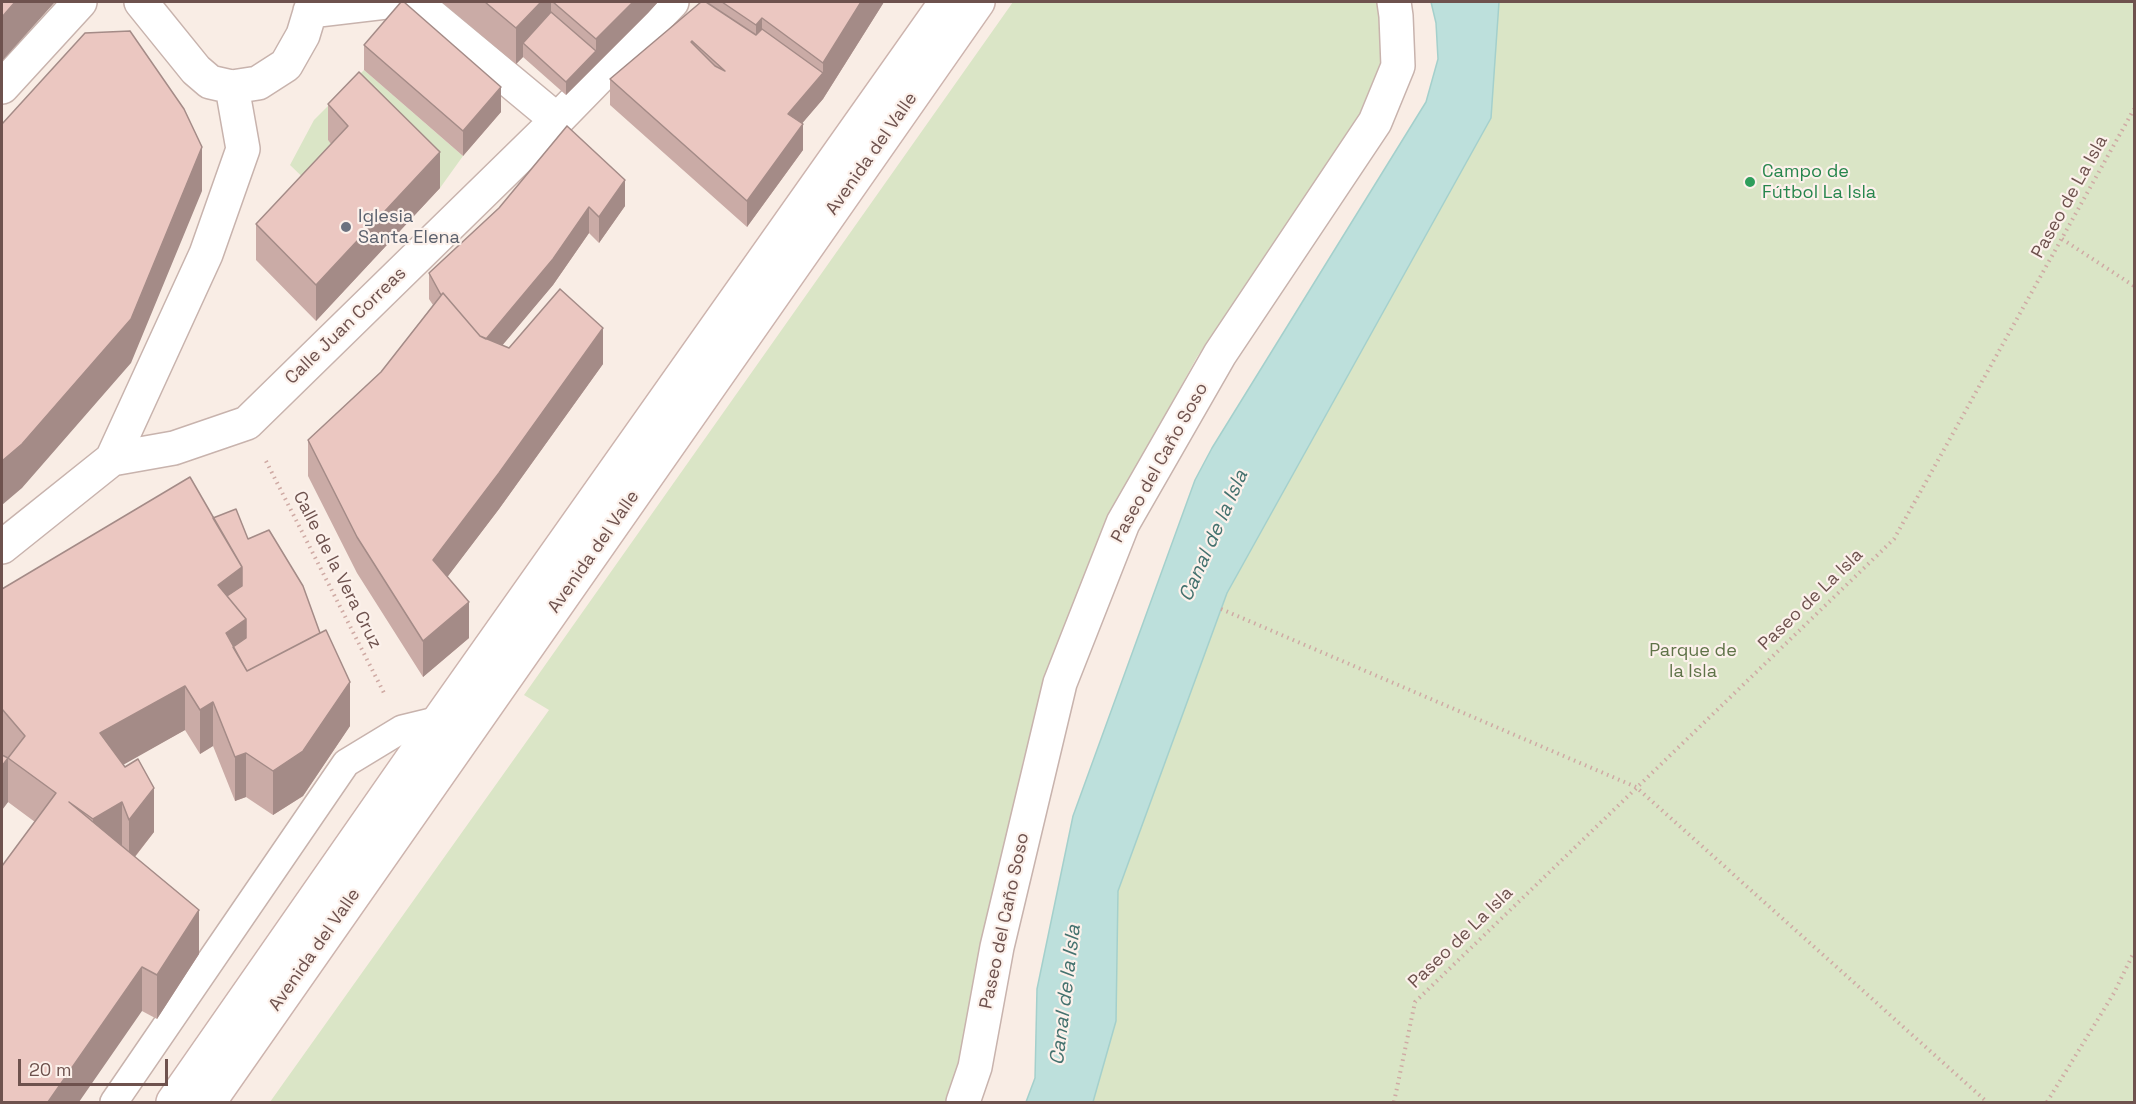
<!DOCTYPE html>
<html>
<head>
<meta charset="utf-8">
<style>
  body { margin:0 }
  #map { position:relative; width:2136px; height:1104px; overflow:hidden; background:#f9ede5; font-family:"Space Grotesk",sans-serif }
  canvas { display:block }
  .frame { position:absolute; inset:0; border:3px solid #6e524e; pointer-events:none }
  .scale { position:absolute; left:18px; top:1059px; width:150px; height:27px; box-sizing:border-box; border:3px solid #6e524e; border-top:0; padding-left:8px; font-size:18px; line-height:21px; white-space:nowrap; color:#6e524e; -webkit-text-stroke:4px #fcf1eb; paint-order:stroke }
</style>
</head>
<body>
<div id="map">
<canvas width="2136" height="1104"></canvas>
<div class="frame"></div>
<div class="scale">20 m</div>
</div>
<script>
const g = document.querySelector('canvas').getContext('2d');
g.lineJoin = 'round';
function fill(path, color) { g.fillStyle = color; g.fill(path, 'evenodd'); }
const poly = rows => new Path2D(rows.map(r => 'M' + r).join(''));
function strokePath(path, color, width, dash) { g.strokeStyle = color; g.lineWidth = width; g.lineCap = dash ? 'butt' : 'round'; g.setLineDash(dash || []); g.stroke(path); }
function drawText(font, color, halo, rows, align = 'center') {
  g.font = font + ' "Space Grotesk",sans-serif'; g.lineWidth = 4.5; g.setLineDash([]); g.textBaseline = 'middle'; g.strokeStyle = halo; g.fillStyle = color; for (const [text, x, y, turn = 0] of rows) {
    g.save(); g.translate(x, y); g.rotate((+turn || 0) * Math.PI / 180); g.textAlign = isNaN(turn) ? turn : align; if (halo) g.strokeText(text, 0, 0); g.fillText(text, 0, 0); g.restore();
  }
}
fill(poly([
  [1013,2,1382,2,1384,66,1374,95,1197,357,1152,439,1044,688,1023,761,959,1087,953,1102,270,1102,549,710,524,695],
  [1499,2,2134,2,2134,1102,1093,1102,1116,1021,1118,891,1221,609,1227,593,1491,118],
  [364,70,463,156,440,188,359,108,328,140,348,162,319,193,290,165,314,120]
]), '#dae5c6');
const water = poly([
  [1431,2,1499,2,1491,118,1227,593,1118,891,1116,1021,1093,1102,1026,1102,1035,1078,1037,989,1073,816,1195,480,1212,448,1426,102,1438,59,1436,23,1431,2]
]);
fill(water, '#bde0dc');
strokePath(water, '#a4d0cc', 1.5);
const lane = poly([
  [114,1102,346,763,402,729,439,720]
]);
const street = poly([
  [141,2,196,70,210,82,232,87,258,83,286,65,303,35,313,2],
  [415,2,557,120],
  [310,11,386,2],
  [2,87,80,2],
  [112,459,174,448,247,423,557,120,672,2],
  [2,547,112,459,206,254,243,149,232,87],
  [963,1102,975,1067,997,947,1060,683,1123,523,1220,354,1375,122,1398,66,1396,16,1394,2]
]);
const secondary = poly([
  [173,1102,439,720,946,2],
  [209,1102,978,2]
]);
strokePath(lane, '#c8b3ad', 30);
strokePath(street, '#c8b3ad', 36);
strokePath(secondary, '#cdb4ae', 36);
strokePath(poly([
  [2062,239,2134,286],
  [266,461,384,693],
  [1221,609,1636,787,1987,1102],
  [1394,1102,1415,1002,1894,539,2134,109],
  [2047,1102,2114,993,2134,952]
]), '#cfaaa4', 4, [1.5, 4.5]);
strokePath(lane, '#fff', 27);
strokePath(street, '#fff', 33);
strokePath(secondary, '#fff', 33);
fill(poly([
  [442,2,658,2,648,13,566,95,523,57,516,64],
  [701,2,884,2,823,99,802,123,803,150,747,227,610,105,610,79],
  [364,45,501,112,463,156,364,70],
  [328,104,440,188,316,321,256,260,256,224,331,144,328,140],
  [625,206,599,243,589,233,553,285,502,345,509,348,603,364,499,509,447,577,469,638,423,677,357,573,308,476,308,440,381,372,433,305,429,299,429,273,499,208],
  [213,518,248,539,350,726,303,796,273,815,246,797,235,801,213,746,200,754,185,730,123,764,154,832,135,857,199,954,157,1019,142,1011,35,822,8,802,2,810,2,755,4,756,2,753,2,589]
]), '#caaba6');
fill(poly([
  [15,2,55,2,2,61,2,17],
  [541,2,551,2,551,26,523,43,523,57,516,64,516,28],
  [633,2,658,2,648,13,566,95,566,82,596,51,596,39],
  [861,2,884,2,823,99,788,140,788,114,823,73,823,63],
  [762,18,762,54,756,61,756,25],
  [501,87,501,112,463,156,463,131],
  [803,124,803,150,747,227,747,201],
  [202,147,202,191,131,363,22,488,2,505,2,461],
  [440,152,440,188,316,321,316,285],
  [625,180,625,206,599,243,599,217],
  [589,207,589,233,553,285,480,372,480,346],
  [603,328,603,364,499,509,433,596,433,560],
  [242,567,242,611,231,619,218,585],
  [469,602,469,638,423,677,423,641],
  [246,619,246,663,236,670,226,633],
  [350,682,350,726,303,796,273,815,273,771],
  [185,686,185,730,100,778,100,733],
  [213,702,213,746,200,754,200,710],
  [246,753,246,797,235,801,235,757],
  [8,758,8,802,2,810,2,766],
  [154,788,154,832,129,864,129,820],
  [122,802,122,846,93,864,93,819],
  [199,910,199,954,157,1019,157,975],
  [142,967,142,1011,79,1102,48,1102]
]), '#a48b87');
const building = poly([
  [2,2,15,2,2,17,2,2],
  [401,2,404,2,501,87,463,131,364,45,401,2],
  [485,2,541,2,516,28,485,2],
  [553,2,633,2,596,39,553,2],
  [701,2,706,2,756,35,762,29,823,73,788,114,803,124,747,201,610,79,701,2],
  [692,41,725,71,715,66,691,42,692,41],
  [722,2,861,2,823,63,762,18,756,25,722,2],
  [551,12,596,51,566,82,523,43,551,12],
  [130,31,184,109,202,147,131,319,22,444,2,461,2,124,85,33,130,31],
  [359,72,440,152,316,285,256,224,348,126,328,104,359,72],
  [567,126,625,180,599,217,589,207,553,259,486,339,480,336,443,293,441,295,429,273,499,208,567,126],
  [560,289,603,328,499,473,433,560,469,602,423,641,357,537,308,440,381,372,443,293,480,336,509,348,560,289],
  [190,477,242,567,218,585,246,619,226,633,247,671,326,630,350,682,303,751,273,771,246,753,235,757,213,702,200,710,185,686,100,733,125,767,138,759,154,788,129,820,122,802,93,819,69,802,199,910,157,975,142,967,48,1102,2,1102,2,866,56,793,8,758,25,736,2,709,2,589,190,477],
  [236,509,248,539,269,530,303,586,320,633,247,671,233,647,246,638,246,619,227,596,242,586,242,567,213,518,236,509],
  [2,755,8,758,2,766,2,755]
]);
fill(building, '#ebc7c1');
strokePath(building, '#a48b87', 1.5);
for (const [x, y, r, color] of [
  [1750,182,6,"#2e9e5b"],
  [346,227,6,"#6b7280"]
]) { const dot = new Path2D(); dot.arc(x, y, r, 0, 2 * Math.PI); g.fillStyle = color; g.fill(dot); strokePath(dot, '#fcf1eb', 2); }
drawText('18px', '#6e524e', '#fcf1eb', [
  ["Avenida del Valle",872,154,-55],
  ["Paseo de La Isla",2070,197,-61],
  ["Calle Juan Correas",346,326,-44],
  ["Paseo del Caño Soso",1160,463,-61],
  ["Avenida del Valle",594,552,-55],
  ["Calle de la Vera Cruz",337,570,63],
  ["Paseo de La Isla",1811,600,-44],
  ["Paseo del Caño Soso",1005,921,-78],
  ["Paseo de La Isla",1461,938,-44],
  ["Avenida del Valle",315,950,-55]
]);
drawText('18px', '#27864d', '#fcf1eb', [
  ["Campo de",1762,172],
  ["Fútbol La Isla",1762,193]
], 'left');
drawText('18px', '#5b616d', '#fcf1eb', [
  ["Iglesia",358,217],
  ["Santa Elena",358,238]
], 'left');
drawText('18px', '#5f7348', '#fcf1eb', [
  ["Parque de",1693,651],
  ["la Isla",1693,672]
]);
drawText('italic 20px', '#44726f', '#fcf1eb', [
  ["Canal de la Isla",1214,536,-66],
  ["Canal de la Isla",1066,995,-83]
]);
</script>
</body>
</html>
